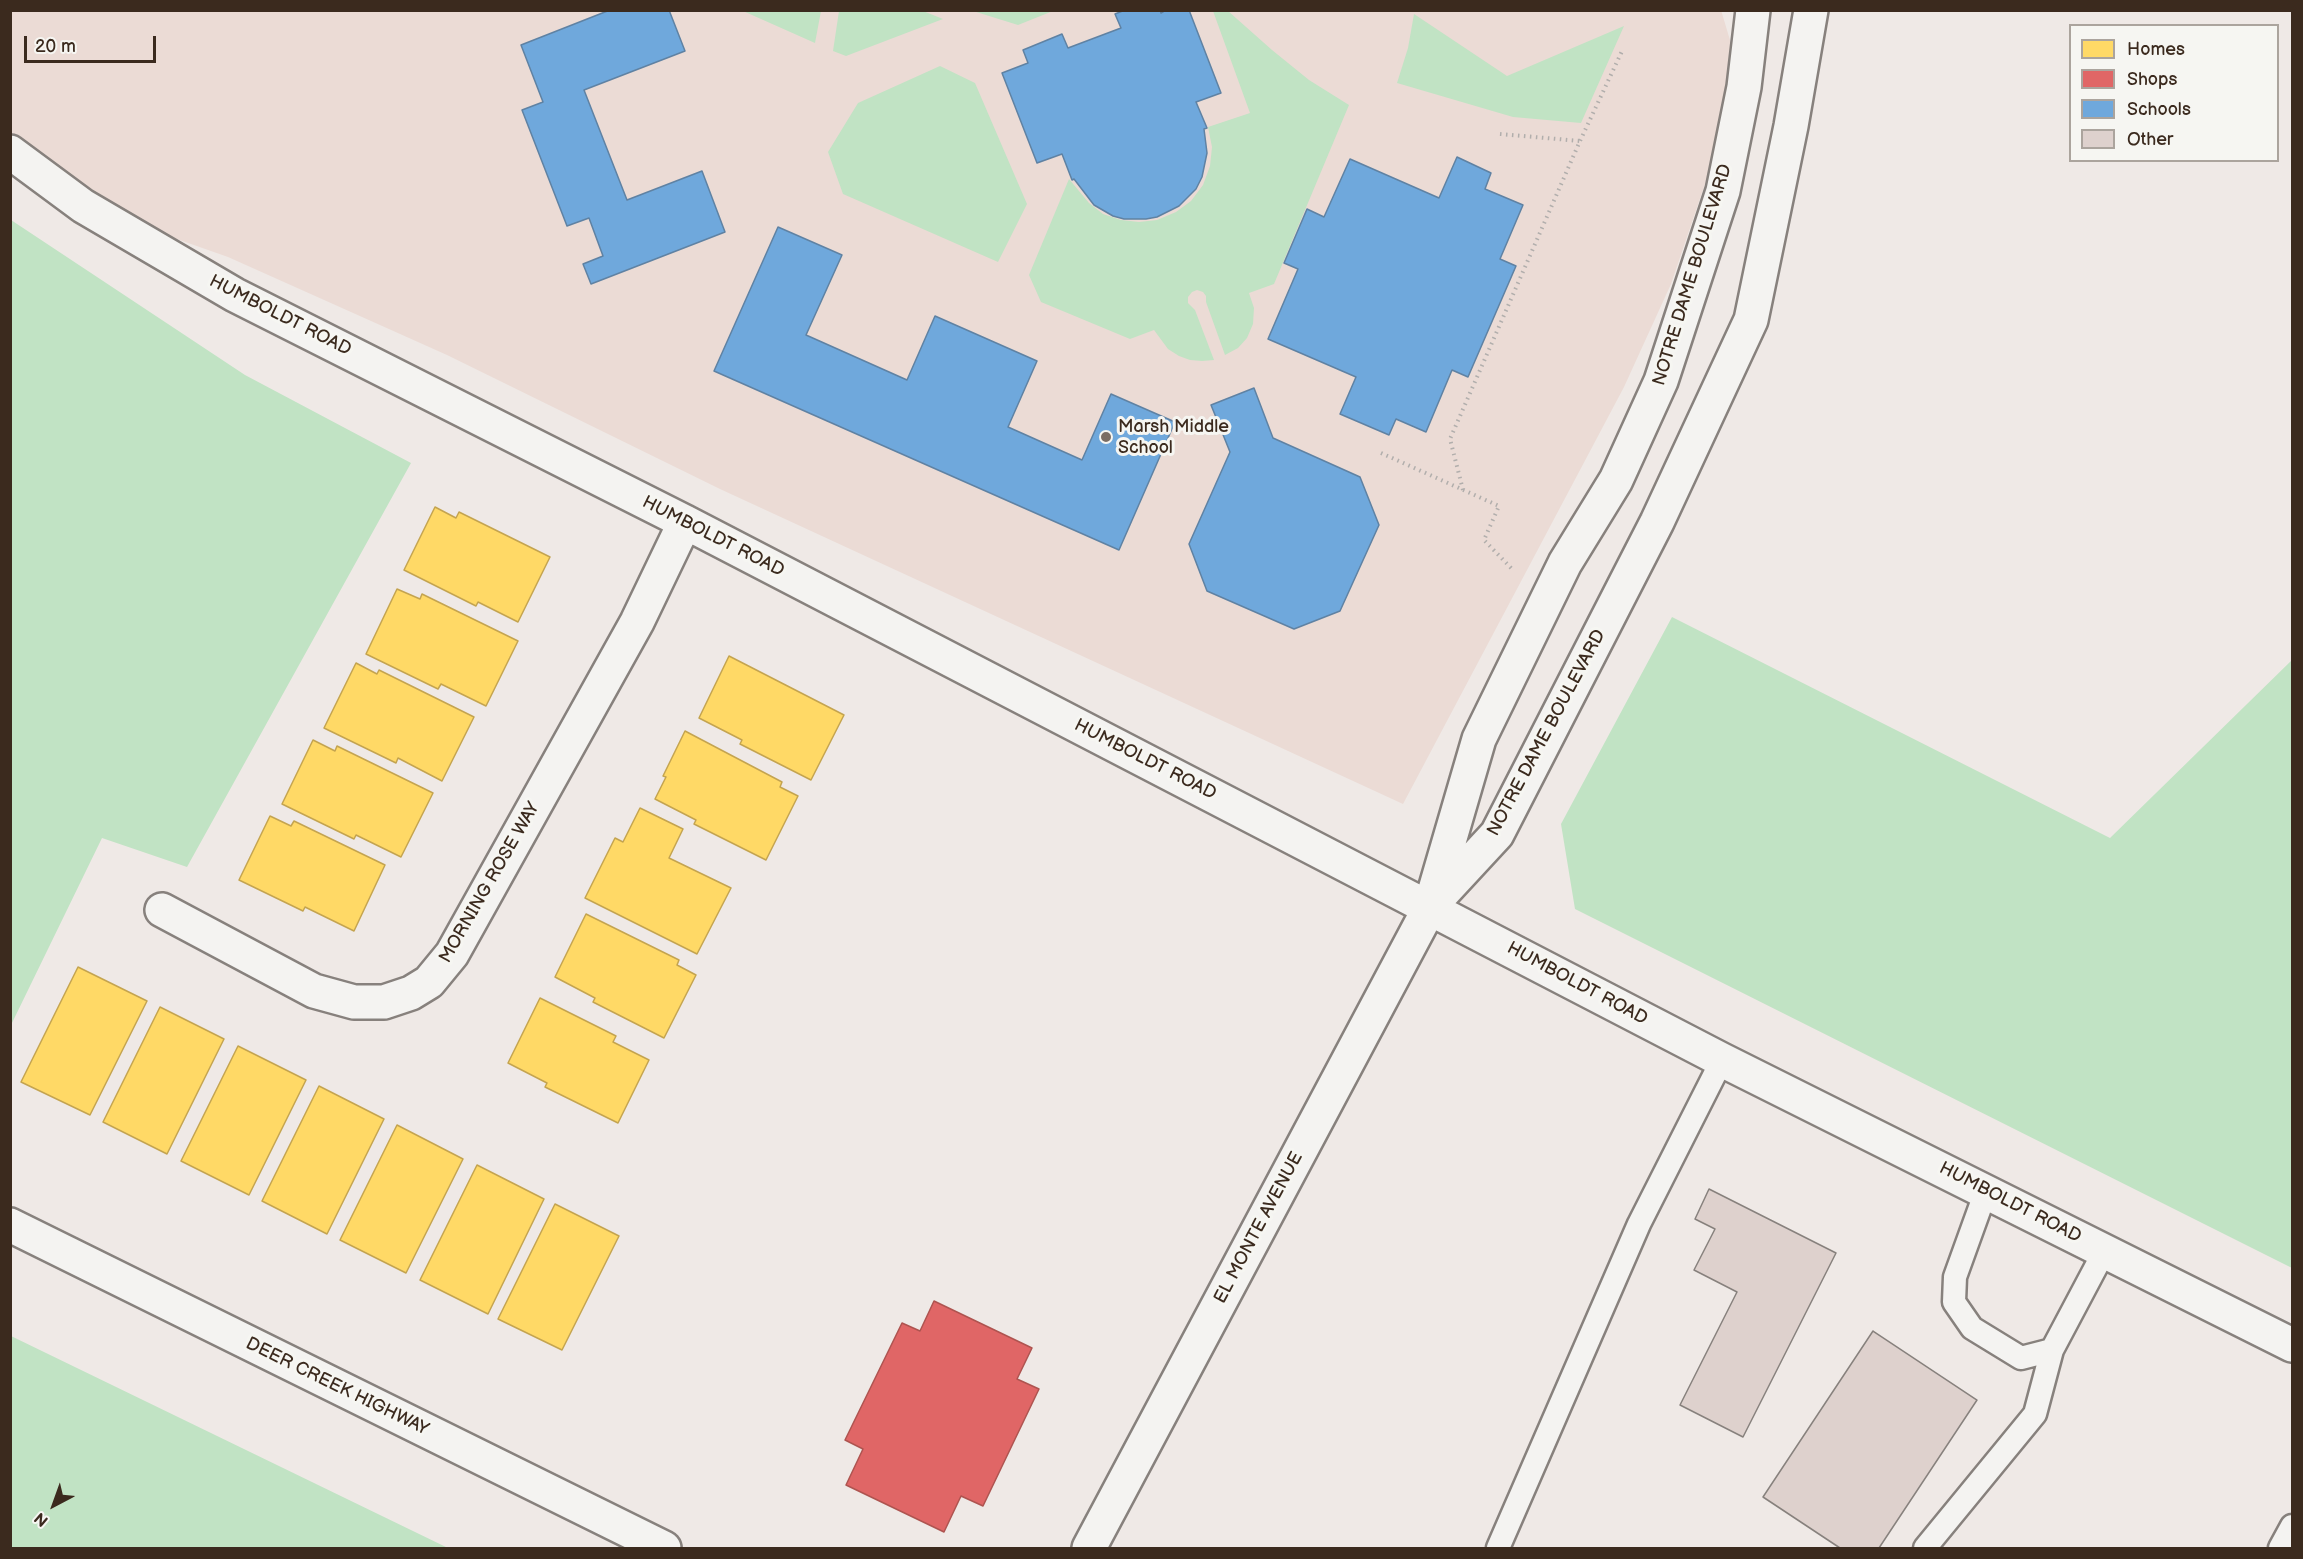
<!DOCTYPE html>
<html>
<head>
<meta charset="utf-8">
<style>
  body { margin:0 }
  #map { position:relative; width:2303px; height:1559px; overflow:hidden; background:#efe9e6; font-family:"Balsamiq Sans",sans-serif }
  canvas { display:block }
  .frame { position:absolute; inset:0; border:12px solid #3b2a1e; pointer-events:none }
  .legend { position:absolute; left:2069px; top:24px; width:210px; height:138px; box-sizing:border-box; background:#f6f6f2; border:2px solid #aba49d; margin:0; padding:8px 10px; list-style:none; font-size:18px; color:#3b2a1e }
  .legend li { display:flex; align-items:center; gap:12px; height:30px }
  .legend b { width:30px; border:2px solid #aba49d }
  .north { position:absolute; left:24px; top:1475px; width:60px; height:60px; -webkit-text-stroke:4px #f6f6f2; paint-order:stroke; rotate:221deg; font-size:16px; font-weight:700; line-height:24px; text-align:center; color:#3b2a1e }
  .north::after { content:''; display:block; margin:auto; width:21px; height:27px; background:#3b2a1e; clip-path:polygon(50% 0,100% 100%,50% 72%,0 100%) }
  .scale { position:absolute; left:24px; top:36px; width:132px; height:27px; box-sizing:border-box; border:3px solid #3b2a1e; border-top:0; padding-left:8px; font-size:18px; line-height:21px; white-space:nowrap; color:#3b2a1e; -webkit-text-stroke:4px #f6f6f2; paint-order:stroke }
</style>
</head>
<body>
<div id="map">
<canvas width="2303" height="1559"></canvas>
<div class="frame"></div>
<ul class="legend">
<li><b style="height:16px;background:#ffd966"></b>Homes</li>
<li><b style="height:16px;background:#e06666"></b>Shops</li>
<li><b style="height:16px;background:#6fa8dc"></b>Schools</li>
<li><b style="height:16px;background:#ded1cd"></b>Other</li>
</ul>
<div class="north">N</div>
<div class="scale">20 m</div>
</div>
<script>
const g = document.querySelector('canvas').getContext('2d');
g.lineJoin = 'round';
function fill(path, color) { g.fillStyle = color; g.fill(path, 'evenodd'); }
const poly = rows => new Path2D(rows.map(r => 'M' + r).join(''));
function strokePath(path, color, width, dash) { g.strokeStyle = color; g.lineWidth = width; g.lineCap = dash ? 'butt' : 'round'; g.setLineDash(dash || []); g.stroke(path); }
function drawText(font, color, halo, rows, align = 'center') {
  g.font = font + ' "Balsamiq Sans",sans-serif'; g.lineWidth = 6; g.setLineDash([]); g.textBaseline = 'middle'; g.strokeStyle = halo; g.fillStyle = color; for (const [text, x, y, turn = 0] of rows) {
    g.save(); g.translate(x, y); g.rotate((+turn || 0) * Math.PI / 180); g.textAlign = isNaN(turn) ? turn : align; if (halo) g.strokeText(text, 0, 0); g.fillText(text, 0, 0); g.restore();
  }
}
fill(poly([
  [11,10,1721,10,1744,87,1706,181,1671,284,1624,387,1403,804,720,489,447,355,228,257,83,206,11,152]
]), '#ebdbd5');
fill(poly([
  [743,11,821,11,815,43],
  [839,11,923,11,943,19,846,56,833,51],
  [973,11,1053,11,1018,25],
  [1213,11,1228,11,1272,50,1309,80,1349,105,1274,284,1249,293,1254,308,1253,324,1247,338,1238,348,1225,355,1206,302,1206,296,1203,292,1197,290,1192,292,1188,297,1188,303,1195,310,1214,360,1202,361,1190,360,1179,356,1168,349,1154,330,1130,339,1041,302,1029,275,1069,179,1089,203,1103,214,1121,220,1139,222,1157,220,1176,212,1191,201,1203,185,1210,166,1212,147,1208,127,1250,113],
  [1414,14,1507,76,1624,26,1581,123,1513,117,1397,83,1408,48],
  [940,66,975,83,1027,204,998,262,843,194,828,152,858,103],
  [11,220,245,375,411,463,187,867,102,838,11,1025],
  [1672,617,2110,838,2292,660,2292,1268,1575,909,1561,824],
  [10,1336,11,1336,448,1548,11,1548]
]), '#c1e3c4');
const homes = poly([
  [435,507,456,518,459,512,550,557,518,622,478,602,476,606,404,570,435,507],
  [397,589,420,599,422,594,518,641,486,706,441,684,438,689,366,654,397,589],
  [729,656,844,715,811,780,740,744,742,740,699,718,729,656],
  [356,663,377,674,379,670,474,717,442,781,398,758,396,763,324,728,356,663],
  [685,731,782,782,780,787,798,796,766,860,694,824,696,820,655,799,666,777,663,776,685,731],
  [313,740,335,751,337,746,433,793,401,857,356,835,354,839,282,804,313,740],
  [640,808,683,829,669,858,731,888,697,954,585,898,615,838,623,842,640,808],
  [270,816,291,826,294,821,385,865,354,931,305,907,303,911,239,880,270,816],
  [586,914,679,960,677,965,696,975,664,1038,593,1002,595,998,555,977,586,914],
  [78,967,147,1001,90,1115,21,1082,78,967],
  [540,998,616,1036,613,1042,649,1060,618,1123,545,1087,547,1083,508,1063,540,998],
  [160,1007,224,1039,167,1154,103,1122,160,1007],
  [238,1046,306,1080,249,1195,181,1161,238,1046],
  [319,1086,384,1119,327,1234,262,1201,319,1086],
  [397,1125,463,1159,406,1273,340,1240,397,1125],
  [477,1165,544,1199,488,1314,420,1280,477,1165],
  [555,1204,619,1236,562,1350,498,1319,555,1204]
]);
fill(homes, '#ffd966');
strokePath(homes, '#c4a450', 1.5);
const shops = poly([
  [934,1301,1032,1348,1017,1379,1039,1389,983,1506,961,1496,944,1532,846,1485,863,1449,845,1440,902,1323,920,1331,934,1301]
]);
fill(shops, '#e06666');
strokePath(shops, '#ae5450', 1.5);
const schools = poly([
  [610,10,669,10,685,51,584,90,627,200,702,171,725,232,591,284,583,264,603,256,589,218,567,226,522,110,543,102,521,45,610,10],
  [1125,10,1160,10,1161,13,1166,10,1189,10,1221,93,1196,102,1207,128,1204,129,1207,153,1202,177,1196,189,1179,206,1157,217,1146,219,1124,219,1113,216,1094,205,1074,179,1072,180,1062,154,1037,163,1002,73,1028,63,1023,50,1062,34,1068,48,1121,28,1115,14,1125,10],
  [1457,157,1491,173,1485,189,1523,205,1500,259,1516,266,1468,377,1452,370,1426,432,1396,419,1389,435,1340,414,1356,377,1268,339,1298,269,1284,263,1307,209,1324,217,1350,159,1439,198,1457,157],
  [778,227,842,255,806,335,907,380,935,316,1037,361,1008,427,1082,460,1111,394,1175,422,1119,550,714,371,778,227],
  [1254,388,1273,438,1360,477,1379,525,1340,611,1294,629,1207,591,1189,544,1230,452,1211,405,1254,388]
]);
fill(schools, '#6fa8dc');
strokePath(schools, '#5f82a3', 1.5);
const building = poly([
  [1709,1189,1836,1253,1743,1437,1680,1405,1737,1292,1694,1270,1715,1229,1695,1219,1709,1189],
  [1873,1331,1977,1400,1879,1548,1840,1548,1763,1497,1873,1331]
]);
fill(building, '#ded1cd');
strokePath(building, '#87817d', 1.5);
const service = poly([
  [1986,1191,1955,1277,1954,1302,1972,1328,2021,1358,2052,1350,2105,1250],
  [1498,1548,1639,1224,1722,1060],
  [1925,1548,2035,1414,2052,1350],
  [2280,1548,2292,1526]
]);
const minor = poly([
  [10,152,83,206,235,295,685,522,1722,1060,2292,1345],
  [1435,901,1497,834,1657,522,1751,320,1791,126,1811,10],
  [162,910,314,991,354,1002,384,1002,411,993,429,982,452,954,637,622,685,522],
  [1089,1548,1430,907,1479,739,1565,563,1616,480,1661,381,1723,191,1744,87,1753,10]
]);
const primary = poly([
  [10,1225,664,1548]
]);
strokePath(service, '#87817d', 27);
strokePath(minor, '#87817d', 38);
strokePath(primary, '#87817d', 38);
strokePath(poly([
  [1500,134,1580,141],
  [1381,453,1499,506,1484,540,1513,570],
  [1463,490,1450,439,1580,141,1623,49]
]), '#b1aeac', 4, [1.5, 4.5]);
strokePath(service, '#f4f3f1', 22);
strokePath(minor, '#f4f3f1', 33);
strokePath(primary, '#f4f3f1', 33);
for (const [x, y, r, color] of [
  [1106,437,6,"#7a6d64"]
]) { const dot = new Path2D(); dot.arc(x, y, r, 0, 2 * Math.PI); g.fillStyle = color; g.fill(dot); strokePath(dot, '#f6f6f2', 2); }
drawText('18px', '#3b2a1e', '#f6f6f2', [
  ["NOTRE DAME BOULEVARD",1693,275,-73],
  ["HUMBOLDT ROAD",280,316,27],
  ["HUMBOLDT ROAD",713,537,27],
  ["NOTRE DAME BOULEVARD",1547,733,-62],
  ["HUMBOLDT ROAD",1145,760,27],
  ["MORNING ROSE WAY",490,883,-60],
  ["HUMBOLDT ROAD",1577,984,28],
  ["HUMBOLDT ROAD",2010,1203,27],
  ["EL MONTE AVENUE",1259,1228,-62],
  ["DEER CREEK HIGHWAY",337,1387,26]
]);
drawText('18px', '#3b2a1e', '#f6f6f2', [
  ["Marsh Middle",1118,427],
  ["School",1118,448]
], 'left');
</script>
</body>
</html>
